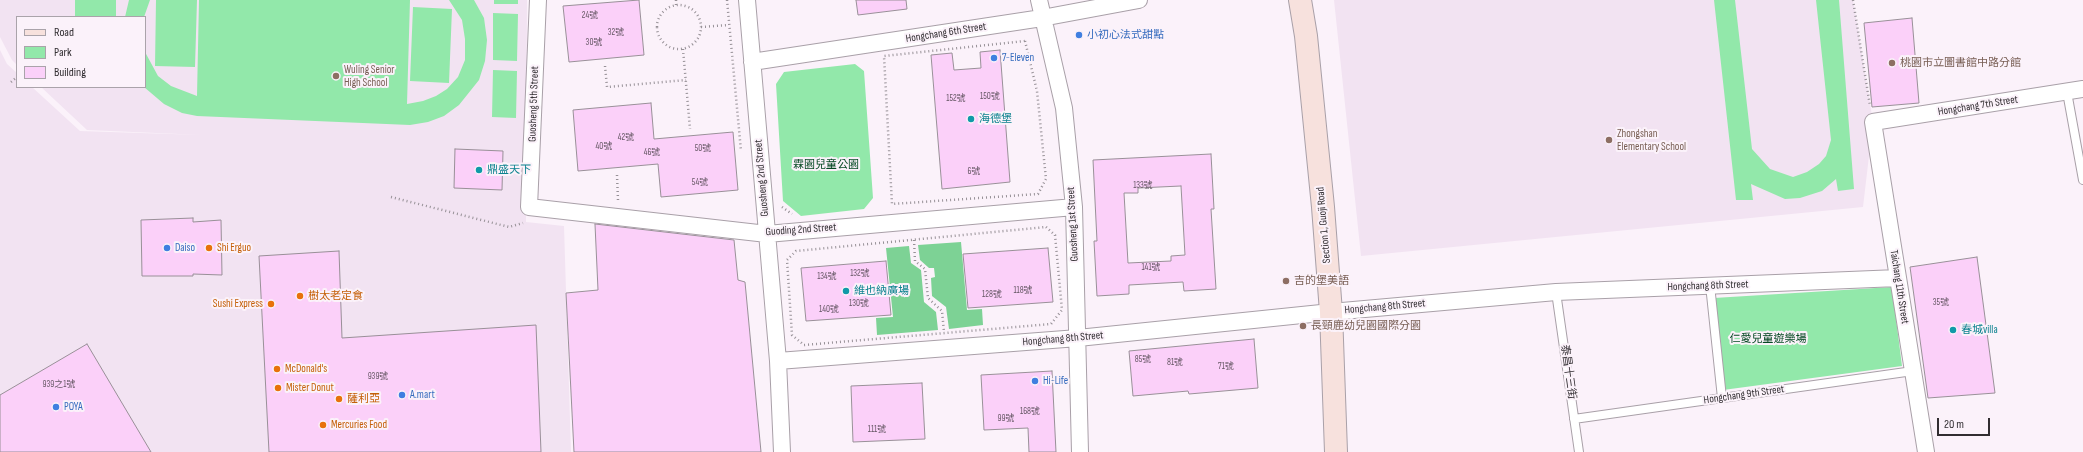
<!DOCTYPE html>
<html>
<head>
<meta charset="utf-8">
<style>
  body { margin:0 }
  #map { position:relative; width:2083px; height:452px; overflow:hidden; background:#fbf2fa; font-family:"Sofia Sans Condensed",sans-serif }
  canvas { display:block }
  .legend { position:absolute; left:16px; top:16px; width:130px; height:72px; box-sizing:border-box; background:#fbf2fa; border:1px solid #aaa3aa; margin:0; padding:5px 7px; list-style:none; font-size:12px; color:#312d31 }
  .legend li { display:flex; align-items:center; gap:8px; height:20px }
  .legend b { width:20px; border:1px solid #aaa3aa }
  .scale { position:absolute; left:1937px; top:418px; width:53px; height:18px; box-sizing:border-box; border:2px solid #312d31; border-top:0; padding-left:5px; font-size:12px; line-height:14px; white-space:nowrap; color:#312d31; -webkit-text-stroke:3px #fbf2fa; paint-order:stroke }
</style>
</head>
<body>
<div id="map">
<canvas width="2083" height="452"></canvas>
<ul class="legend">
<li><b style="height:5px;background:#f7e1dd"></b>Road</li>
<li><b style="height:11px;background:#92e8aa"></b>Park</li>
<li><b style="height:11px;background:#fbd0f9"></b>Building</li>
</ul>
<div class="scale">20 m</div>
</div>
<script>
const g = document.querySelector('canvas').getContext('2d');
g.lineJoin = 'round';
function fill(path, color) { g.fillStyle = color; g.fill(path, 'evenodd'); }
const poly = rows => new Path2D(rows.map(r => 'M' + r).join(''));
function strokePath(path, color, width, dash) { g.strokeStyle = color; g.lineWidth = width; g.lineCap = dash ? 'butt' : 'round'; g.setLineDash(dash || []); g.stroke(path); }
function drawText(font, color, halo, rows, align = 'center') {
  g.font = font + ' "Sofia Sans Condensed","Noto Sans TC",sans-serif'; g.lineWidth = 4; g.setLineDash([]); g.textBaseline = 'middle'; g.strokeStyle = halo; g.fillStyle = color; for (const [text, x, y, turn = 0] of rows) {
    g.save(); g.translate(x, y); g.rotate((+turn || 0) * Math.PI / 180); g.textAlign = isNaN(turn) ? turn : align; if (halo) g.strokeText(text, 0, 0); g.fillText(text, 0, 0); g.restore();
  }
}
fill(poly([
  [0,0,527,0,526,222,564,226,571,452,0,452,0,50,7,64,17,73,17,87,32,87,80,131,202,135,87,130,41,87,145,87,145,17,17,17,17,65,12,60,0,37],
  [1334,0,1853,0,1873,122,1863,207,1361,256]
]), '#f2e3f2');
fill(poly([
  [75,0,116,0,116,17,75,17],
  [129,0,150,0,144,17,125,17],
  [156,0,197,0,195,67,155,66],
  [199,0,410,0,407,104,423,101,436,96,447,89,458,77,465,60,465,39,462,20,449,0,474,0,484,18,487,40,485,61,479,80,459,105,444,116,428,122,410,125,197,116,182,113,164,104,144,87,145,52,158,76,171,86,197,96],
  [494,0,518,0,518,4,494,4],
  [1714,0,1735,0,1752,149,1770,169,1793,177,1807,172,1819,164,1826,156,1831,140,1816,0,1839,0,1854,189,1838,191,1836,179,1822,191,1800,198,1785,199,1751,184,1753,200,1736,200],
  [413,7,452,9,449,83,410,81],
  [493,13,518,14,517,61,493,60],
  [855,64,864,71,873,198,864,209,801,216,783,201,776,84,784,72],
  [493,70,517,71,516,118,492,117],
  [1892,287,1902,366,1723,390,1714,298]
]), '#92e8aa');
fill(poly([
  [961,242,967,310,982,309,983,325,949,329,946,307,932,296,931,278,935,277,934,268,929,268,920,260,918,245],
  [909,246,911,263,921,270,924,302,936,312,938,330,877,335,876,318,893,317,886,248]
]), '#7dd295');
const building = poly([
  [639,0,644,55,569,62,563,6,639,0],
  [856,0,906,0,907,9,858,15,856,0],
  [1912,18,1919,103,1872,107,1864,23,1912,18],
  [1000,50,1010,182,942,189,931,55,952,53,954,70,981,68,980,52,1000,50],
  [651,103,654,139,733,132,738,190,661,197,658,164,578,171,573,110,651,103],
  [455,149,503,151,502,190,454,188,455,149],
  [1211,154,1214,209,1211,209,1216,289,1184,291,1183,282,1129,285,1129,294,1097,296,1094,241,1097,241,1093,160,1211,154],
  [1181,186,1185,255,1171,256,1171,261,1128,263,1124,193,1138,193,1138,188,1181,186],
  [193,218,193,222,221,220,222,275,193,274,193,276,142,276,141,220,193,218],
  [595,224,734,240,738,280,745,282,761,452,574,452,566,293,598,290,595,224],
  [1048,248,1053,302,968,308,963,254,1048,248],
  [339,251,342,338,536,325,541,452,269,452,259,256,339,251],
  [1977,257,1995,393,1928,398,1910,267,1977,257],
  [886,261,891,315,806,321,801,268,886,261],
  [1254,339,1258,388,1189,394,1188,391,1133,396,1129,351,1254,339],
  [87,344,151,452,0,452,0,395,87,344],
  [1052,371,1056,452,1029,452,1028,428,984,430,981,375,1052,371],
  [922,383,925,439,853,442,851,386,922,383]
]);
fill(building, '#fbd0f9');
strokePath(building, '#999098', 1);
const lane = poly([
  [2067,92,2083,180],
  [1710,285,1722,398],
  [1556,292,1579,452],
  [1574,419,1913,371]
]);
const street = poly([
  [538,0,529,207,767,234,1074,207],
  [747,0,778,361,782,452],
  [1039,0,1064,108,1074,207,1080,452],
  [752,62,1042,18,1139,0],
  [778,361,1078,338,1331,312,1556,292,1898,278],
  [1926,452,1873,122,2083,89]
]);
const secondary = poly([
  [1300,0,1306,36,1323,207,1331,312,1336,452]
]);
strokePath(lane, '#a9a0a8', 10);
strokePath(street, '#a9a0a8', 18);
strokePath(secondary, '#a9a0a8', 24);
strokePath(poly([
  [676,0,676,5],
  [727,0,741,151],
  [1853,0,1870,106],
  '657 27a22 22 0 1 1 44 0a22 22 0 1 1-44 0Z',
  [701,27,729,25],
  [1025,41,1037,91,1046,179,1038,194,892,204,884,56,1025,41],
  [683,49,690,129],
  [605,66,607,87,686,80],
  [11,82,17,77],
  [617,175,618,200],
  [391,197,509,227,523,223],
  [782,207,792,214],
  [1046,227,1055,235,1062,310,1051,324,804,345,792,335,787,260,796,251,1046,227],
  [914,240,915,261,925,269,928,298,942,311,944,332]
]), '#979197', 2.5, [1, 3]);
strokePath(lane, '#fff', 8);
strokePath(street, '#fff', 16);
strokePath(secondary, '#f7e1dd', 22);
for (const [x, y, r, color] of [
  [1079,35,4,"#3f7fe0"],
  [994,58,4,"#3f7fe0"],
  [1892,63,4,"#8d6e63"],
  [336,76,4,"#8d6e63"],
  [971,119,4,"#0f9aa8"],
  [1609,140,4,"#8d6e63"],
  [479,170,4,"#0f9aa8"],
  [167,248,4,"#3f7fe0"],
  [209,248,4,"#e8710a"],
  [1286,281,4,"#8d6e63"],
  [846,291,4,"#0f9aa8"],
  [300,296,4,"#e8710a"],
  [271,304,4,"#e8710a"],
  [1303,326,4,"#8d6e63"],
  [1953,330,4,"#0f9aa8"],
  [277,369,4,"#e8710a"],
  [1035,381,4,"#3f7fe0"],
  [278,388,4,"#e8710a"],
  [402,395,4,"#3f7fe0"],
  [339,399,4,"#e8710a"],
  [56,407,4,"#3f7fe0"],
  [323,425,4,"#e8710a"]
]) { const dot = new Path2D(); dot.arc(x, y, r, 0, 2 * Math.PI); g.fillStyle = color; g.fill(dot); strokePath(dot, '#fbf2fa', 1.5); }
drawText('9px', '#645663', null, [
  ["24號",590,16],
  ["32號",616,33],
  ["30號",594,43],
  ["150號",990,97],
  ["152號",956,99],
  ["42號",626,138],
  ["40號",604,147],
  ["50號",703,149],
  ["46號",652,153],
  ["6號",974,172],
  ["54號",700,183],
  ["133號",1143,186],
  ["141號",1151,268],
  ["132號",860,274],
  ["134號",827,277],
  ["118號",1023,291],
  ["128號",992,295],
  ["35號",1941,303],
  ["130號",859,304],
  ["140號",829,310],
  ["85號",1143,360],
  ["81號",1175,363],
  ["71號",1226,367],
  ["939號",378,377],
  ["939之1號",59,385],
  ["168號",1030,412],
  ["99號",1006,419],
  ["111號",877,430]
]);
drawText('11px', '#312d31', '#fbf2fa', [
  ["Hongchang 6th Street",946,33,-9],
  ["Guosheng 5th Street",534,104,-88],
  ["Hongchang 7th Street",1978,106,-9],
  ["Guosheng 2nd Street",762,178,-95],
  ["Guosheng 1st Street",1073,224,-93],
  ["Section 1, Guoji Road",1324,225,-95],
  ["Guoding 2nd Street",801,230,-4],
  ["Hongchang 8th Street",1708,286,-2],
  ["Taichang 11th Street",1899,287,81],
  ["Hongchang 8th Street",1385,307,-5],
  ["Hongchang 8th Street",1063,339,-5],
  ["泰昌十三街",1568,372,82],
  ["Hongchang 9th Street",1744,395,-8]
]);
drawText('11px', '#366cbe', '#fbf2fa', [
  ["小初心法式甜點",1087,35],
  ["7-Eleven",1002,58],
  ["Daiso",175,248],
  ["Hi-Life",1043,381],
  ["A.mart",410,395],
  ["POYA",64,407]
], 'left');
drawText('11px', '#785e54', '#fbf2fa', [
  ["桃園市立圖書館中路分館",1900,63],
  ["Wuling Senior",344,70],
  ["High School",344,83],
  ["Zhongshan",1617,134],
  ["Elementary School",1617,147],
  ["吉的堡美語",1294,281],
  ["長頸鹿幼兒園國際分園",1311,326]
], 'left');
drawText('11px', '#0d838f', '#fbf2fa', [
  ["海德堡",979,119],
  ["鼎盛天下",487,170],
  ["維也納廣場",854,291],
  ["春城villa",1961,330]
], 'left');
drawText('11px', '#044822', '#fbf2fa', [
  ["霖園兒童公園",826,165],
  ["仁愛兒童遊樂場",1768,339]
]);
drawText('11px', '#c56008', '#fbf2fa', [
  ["Shi Erguo",217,248],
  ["樹太老定食",308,296],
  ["Sushi Express",263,304,"right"],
  ["McDonald's",285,369],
  ["Mister Donut",286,388],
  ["薩利亞",347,399],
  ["Mercuries Food",331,425]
], 'left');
</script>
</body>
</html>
